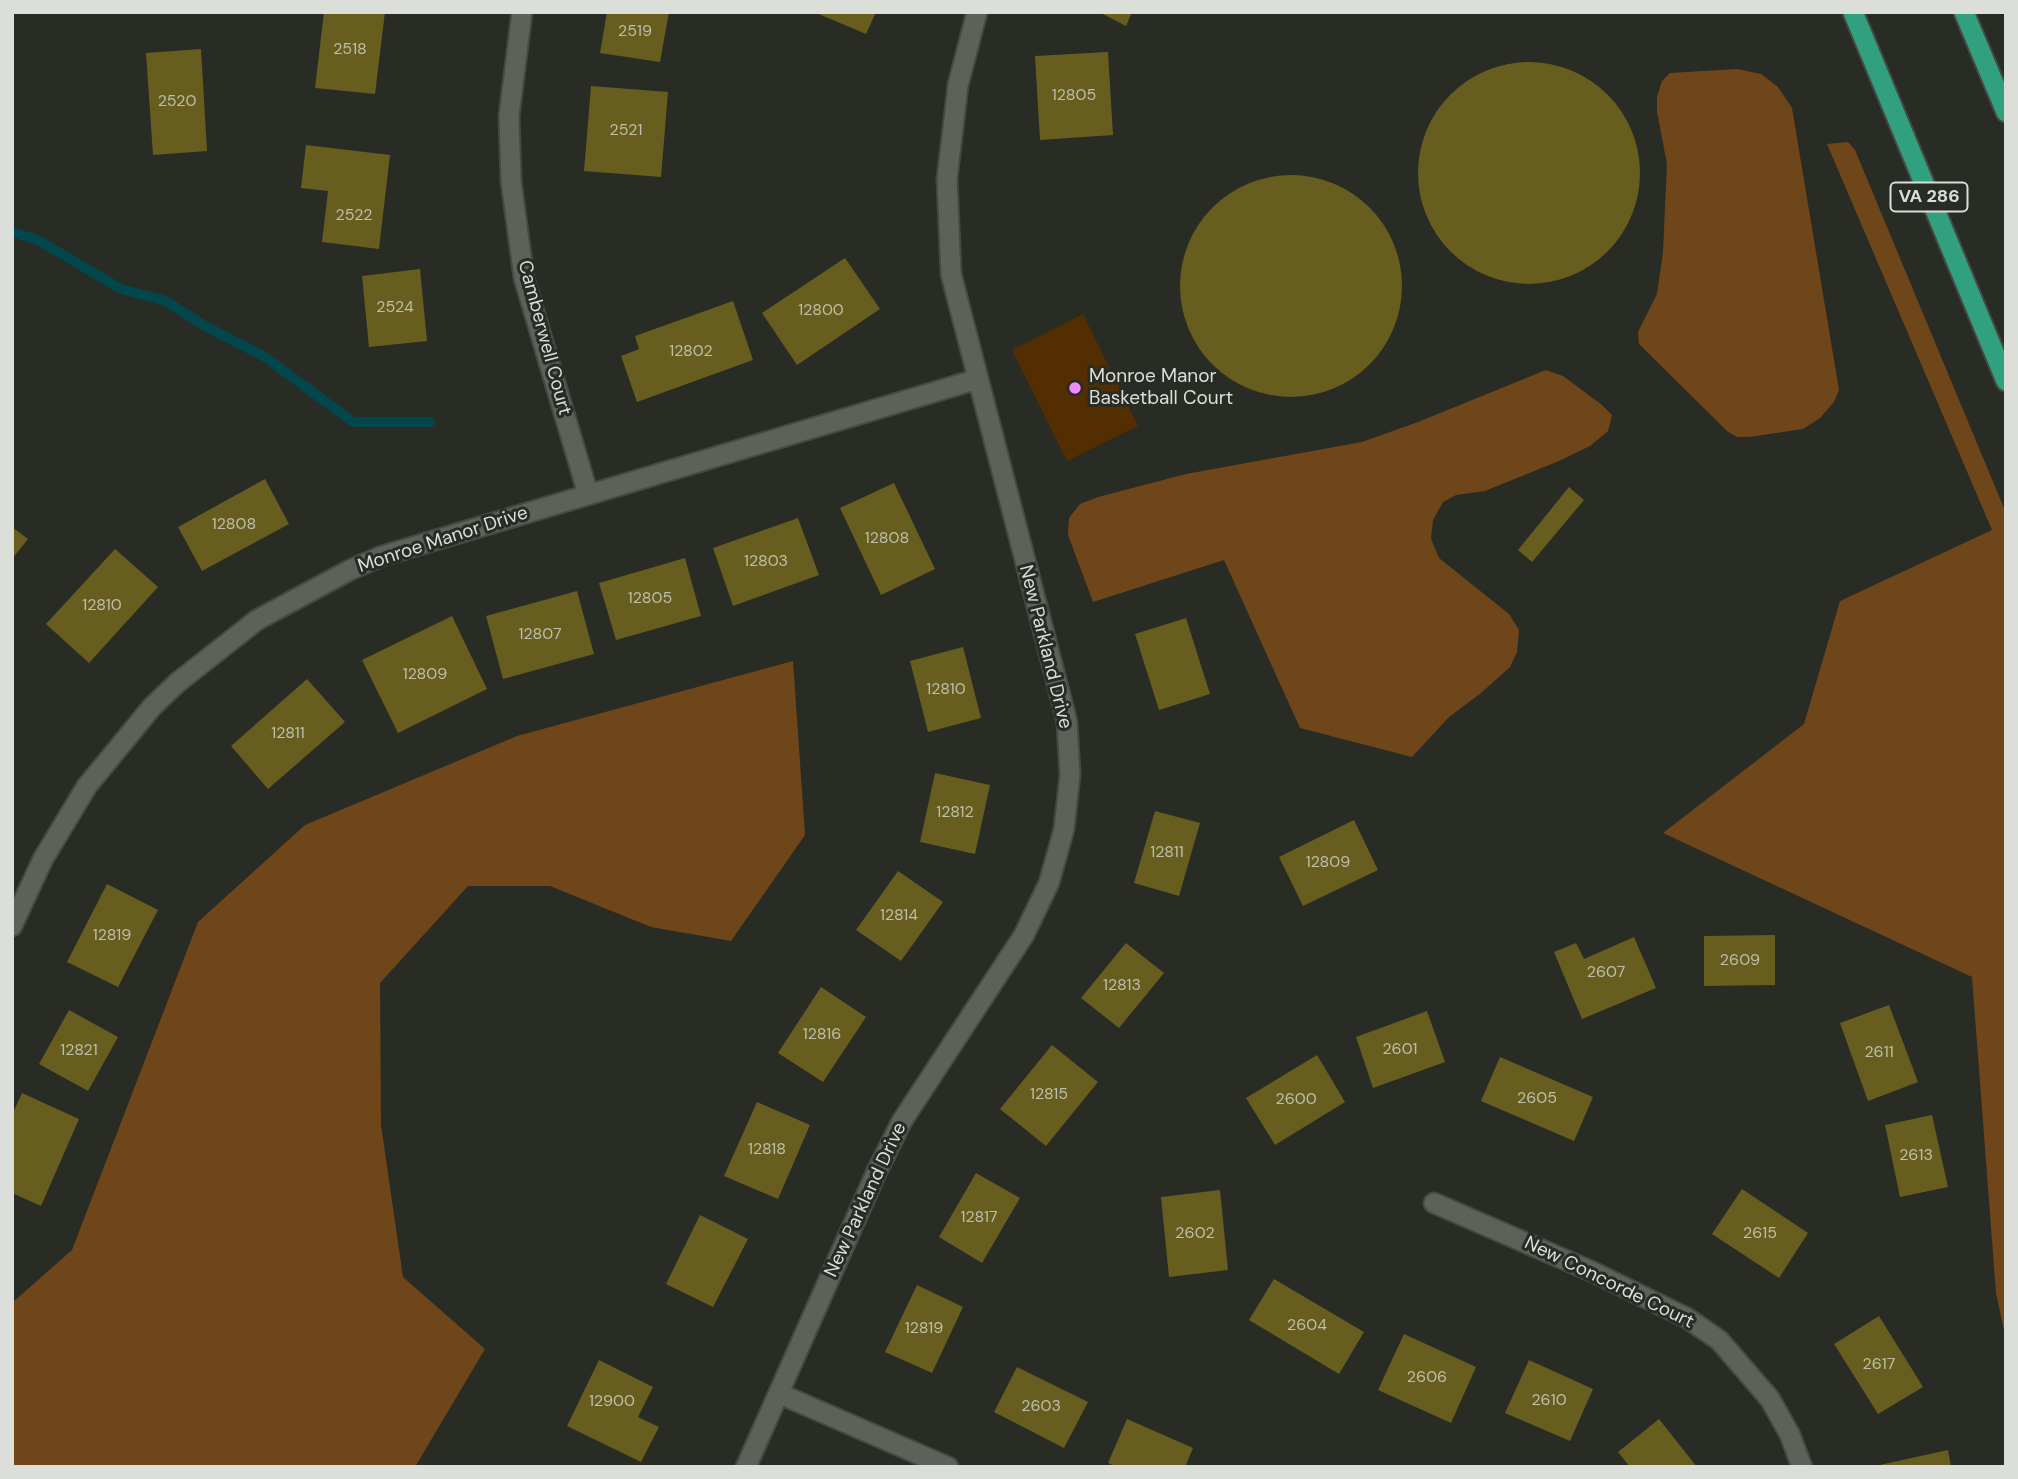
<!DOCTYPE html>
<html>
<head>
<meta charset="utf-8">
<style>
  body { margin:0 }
  #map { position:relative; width:2018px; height:1479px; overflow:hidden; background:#282c25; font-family:"DM Sans",sans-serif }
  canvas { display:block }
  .frame { position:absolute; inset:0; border:14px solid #dbded9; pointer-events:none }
</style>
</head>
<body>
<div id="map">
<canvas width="2018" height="1479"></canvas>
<div class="frame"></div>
</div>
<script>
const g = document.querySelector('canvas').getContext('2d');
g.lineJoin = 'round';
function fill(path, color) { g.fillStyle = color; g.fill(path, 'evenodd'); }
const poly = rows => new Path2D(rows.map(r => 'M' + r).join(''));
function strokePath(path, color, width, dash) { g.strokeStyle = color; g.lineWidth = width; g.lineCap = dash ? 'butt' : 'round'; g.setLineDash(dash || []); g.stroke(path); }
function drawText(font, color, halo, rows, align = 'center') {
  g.font = font + ' "DM Sans",sans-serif'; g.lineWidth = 6; g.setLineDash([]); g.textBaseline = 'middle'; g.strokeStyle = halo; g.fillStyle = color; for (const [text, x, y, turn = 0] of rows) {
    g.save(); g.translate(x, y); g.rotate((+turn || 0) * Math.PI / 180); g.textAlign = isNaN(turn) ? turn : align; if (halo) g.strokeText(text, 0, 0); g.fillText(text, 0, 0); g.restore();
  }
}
fill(poly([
  [1083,314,1138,426,1067,461,1012,350]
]), '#532e00');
fill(poly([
  [1737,69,1761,74,1778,87,1792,108,1839,390,1834,402,1820,418,1803,429,1749,437,1737,437,1727,431,1639,344,1638,332,1657,294,1663,252,1667,164,1657,112,1657,97,1662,81,1670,73],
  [1848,142,1855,150,2006,513,2006,1340,1996,1293,1972,977,1663,833,1804,724,1840,601,1992,530,1827,144],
  [1546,370,1563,376,1602,405,1612,415,1608,431,1590,446,1559,461,1485,491,1456,495,1443,502,1433,520,1431,539,1439,558,1509,614,1519,630,1517,652,1510,667,1481,693,1449,717,1412,757,1300,728,1224,560,1093,602,1068,535,1069,518,1080,504,1098,497,1186,474,1362,442,1418,422],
  [793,661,805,835,731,941,651,927,550,886,468,886,380,983,381,1125,403,1277,485,1349,415,1467,12,1467,12,1303,72,1250,198,922,305,825,517,736]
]), '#6f4619');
strokePath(poly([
  [12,232,38,240,121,289,166,301,203,325,265,357,353,422,430,422]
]), '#02474c', 10);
fill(poly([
  [324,12,385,12,375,94,315,88],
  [607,12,669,12,660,62,600,53],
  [814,12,876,12,866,34],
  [1099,12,1132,12,1126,26],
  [201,49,207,151,153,155,146,53],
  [1108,52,1113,135,1040,140,1035,56],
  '1418 173a111 111 0 1 1 222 0a111 111 0 1 1-222 0Z',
  [591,86,668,92,661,177,584,171],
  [306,145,390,155,379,249,322,242,328,191,301,188],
  '1180 286a111 111 0 1 1 222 0a111 111 0 1 1-222 0Z',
  [845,258,880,309,797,365,762,313],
  [420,269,427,341,369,347,362,276],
  [733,301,753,360,637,402,621,356,639,349,635,336],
  [265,479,289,524,202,571,178,527],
  [894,483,935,569,881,595,840,508],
  [1569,487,1584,500,1532,562,1518,550],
  [798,518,819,575,733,606,713,548],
  [12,527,28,539,12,559],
  [115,549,158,587,89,663,46,624],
  [685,558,701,616,616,640,599,583],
  [577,591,594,654,503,679,486,616],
  [452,616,487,689,398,733,362,660],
  [1186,618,1210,694,1159,710,1135,634],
  [963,647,981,718,928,732,910,661],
  [307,679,345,722,268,789,231,746],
  [935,773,990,785,975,854,920,842],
  [1155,811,1200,823,1179,896,1134,883],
  [1354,820,1378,870,1303,906,1279,857],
  [898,871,943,902,901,961,856,930],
  [107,884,158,910,118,987,67,962],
  [1775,935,1775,985,1704,986,1704,936],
  [1634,937,1656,988,1582,1019,1554,952,1576,943,1584,959],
  [1126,943,1164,973,1119,1028,1081,998],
  [821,987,866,1017,823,1082,778,1053],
  [1889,1005,1918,1082,1868,1101,1840,1023],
  [69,1010,118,1037,88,1091,39,1064],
  [1427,1011,1445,1062,1373,1088,1356,1037],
  [1052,1045,1098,1082,1046,1146,1000,1109],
  [1317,1055,1345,1102,1275,1145,1246,1098],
  [1500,1057,1593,1097,1574,1141,1481,1101],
  [22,1093,79,1119,41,1206,12,1193,12,1115],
  [757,1102,810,1125,778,1199,724,1176],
  [1932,1115,1948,1187,1900,1197,1885,1125],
  [976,1173,1020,1198,982,1263,939,1237],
  [1742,1189,1808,1233,1779,1278,1712,1234],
  [1220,1190,1228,1270,1169,1277,1161,1197],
  [700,1215,748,1239,713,1307,666,1284],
  [1274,1279,1364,1332,1339,1374,1249,1320],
  [917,1285,963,1307,932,1373,885,1352],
  [1879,1316,1923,1387,1878,1414,1834,1344],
  [1404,1334,1476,1367,1451,1423,1378,1390],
  [599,1360,653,1387,638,1417,659,1427,641,1462,567,1426],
  [1529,1360,1593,1389,1570,1441,1505,1413],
  [1017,1367,1088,1402,1064,1448,994,1412],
  [1127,1419,1193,1448,1185,1467,1117,1467,1108,1463],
  [1659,1419,1697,1467,1630,1467,1618,1452],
  [1948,1450,1951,1467,1875,1467,1875,1466]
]), '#675d1f');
const minor = poly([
  [522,12,509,116,511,181,524,278,588,494],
  [12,926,43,859,87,786,152,707,177,683,257,620,350,570,382,556,978,379],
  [1434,1203,1593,1272,1687,1318,1719,1340,1770,1399,1790,1435,1802,1467],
  [780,1394,948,1467],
  [746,1467,877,1171,902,1121,1024,935,1049,883,1064,829,1070,775,1067,722,951,274,947,179,958,85,977,12]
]);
const trunk = poly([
  [1853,12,2006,381],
  [1964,12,2006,112]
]);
strokePath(minor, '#464943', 23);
strokePath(trunk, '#464943', 23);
strokePath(minor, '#5c6159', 19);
strokePath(trunk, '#30a07e', 19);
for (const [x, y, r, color] of [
  [1075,388,7,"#ed8cf9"]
]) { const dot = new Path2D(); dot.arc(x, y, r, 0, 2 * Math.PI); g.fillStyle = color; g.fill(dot); strokePath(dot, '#282c25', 2.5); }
drawText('16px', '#bebeaa', null, [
  ["2519",635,32],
  ["2518",350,50],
  ["12805",1074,96],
  ["2520",177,102],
  ["2521",626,131],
  ["2522",354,216],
  ["2524",395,308],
  ["12800",821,311],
  ["12802",691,352],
  ["12808",234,525],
  ["12808",887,539],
  ["12803",766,562],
  ["12805",650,599],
  ["12810",102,606],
  ["12807",540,635],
  ["12809",425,675],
  ["12810",946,690],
  ["12811",288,734],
  ["12812",955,813],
  ["12811",1167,853],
  ["12809",1328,863],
  ["12814",899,916],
  ["12819",112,936],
  ["2609",1740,961],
  ["2607",1606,973],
  ["12813",1122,986],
  ["12816",822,1035],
  ["2601",1400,1050],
  ["12821",79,1051],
  ["2611",1879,1053],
  ["12815",1049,1095],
  ["2605",1537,1099],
  ["2600",1296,1100],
  ["12818",767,1150],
  ["2613",1916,1156],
  ["12817",979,1218],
  ["2602",1195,1234],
  ["2615",1760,1234],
  ["2604",1307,1326],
  ["12819",924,1329],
  ["2617",1879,1365],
  ["2606",1427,1378],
  ["2610",1549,1401],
  ["12900",612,1402],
  ["2603",1041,1407]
]);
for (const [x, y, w] of [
  [1929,197,77]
]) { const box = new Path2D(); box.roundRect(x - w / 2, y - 14.5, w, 29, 5); g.fillStyle = '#282c25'; g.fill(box); strokePath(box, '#dbded9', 2); }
drawText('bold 18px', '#dbded9', null, [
  ["VA 286",1929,197]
]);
drawText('19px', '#dbded9', '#282c25', [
  ["Camberwell Court",544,338,75],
  ["Monroe Manor Drive",443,540,-18],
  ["New Parkland Drive",1045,647,76],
  ["New Parkland Drive",866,1200,-65],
  ["New Concorde Court",1609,1283,26]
]);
drawText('19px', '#dbded9', '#282c25', [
  ["Monroe Manor",1089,377],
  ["Basketball Court",1089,399]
], 'left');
</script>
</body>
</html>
